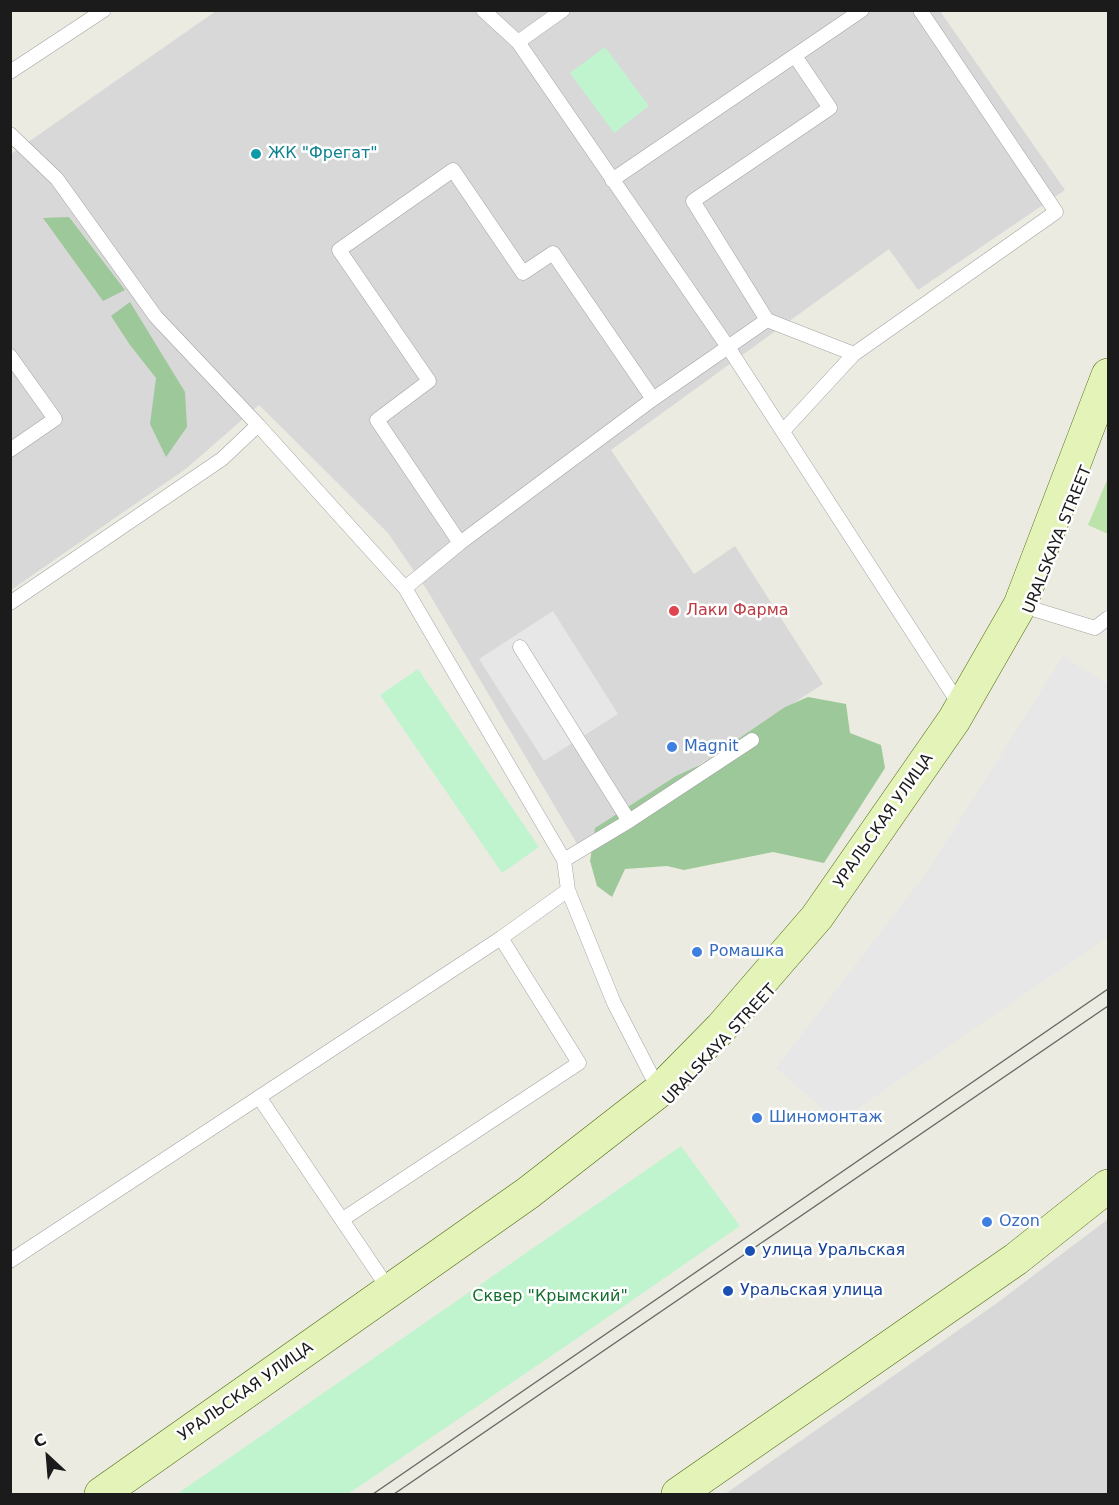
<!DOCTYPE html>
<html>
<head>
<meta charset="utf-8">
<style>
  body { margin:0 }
  #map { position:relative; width:1119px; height:1505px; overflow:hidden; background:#ecebe1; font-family:"DejaVu Sans",sans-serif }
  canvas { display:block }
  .frame { position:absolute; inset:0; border:12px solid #1b1b1b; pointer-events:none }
  .north { position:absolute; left:18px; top:1427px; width:60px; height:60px; -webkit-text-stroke:4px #fff; paint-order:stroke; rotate:334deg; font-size:16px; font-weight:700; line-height:24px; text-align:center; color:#1b1b1b }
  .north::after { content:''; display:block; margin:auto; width:21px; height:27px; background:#1b1b1b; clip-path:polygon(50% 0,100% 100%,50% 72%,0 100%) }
</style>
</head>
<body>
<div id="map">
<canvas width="1119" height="1505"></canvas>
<div class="frame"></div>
<div class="north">С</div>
</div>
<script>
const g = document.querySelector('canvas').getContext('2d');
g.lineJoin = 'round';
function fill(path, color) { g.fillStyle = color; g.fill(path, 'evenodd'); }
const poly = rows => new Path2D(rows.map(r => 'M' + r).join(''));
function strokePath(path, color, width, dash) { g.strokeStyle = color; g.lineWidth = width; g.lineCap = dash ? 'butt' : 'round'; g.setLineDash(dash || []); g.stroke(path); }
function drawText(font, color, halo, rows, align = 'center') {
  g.font = font + ' "DejaVu Sans",sans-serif'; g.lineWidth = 5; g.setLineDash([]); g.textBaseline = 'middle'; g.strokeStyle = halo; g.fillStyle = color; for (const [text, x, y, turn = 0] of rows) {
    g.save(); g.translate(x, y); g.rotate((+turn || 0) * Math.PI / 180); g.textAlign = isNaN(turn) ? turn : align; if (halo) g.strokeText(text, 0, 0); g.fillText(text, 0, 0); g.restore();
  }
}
fill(poly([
  [216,11,940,11,1065,190,918,290,889,249,611,450,694,574,735,546,823,684,577,844,427,590,388,533,259,405,187,468,11,590,11,154],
  [1108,1219,1108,1494,725,1494,997,1303]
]), '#d9d8d8');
fill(poly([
  [1108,478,1108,534,1088,525]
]), '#bbe3aa');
fill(poly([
  [69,217,125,290,103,301,43,218],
  [130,302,185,392,187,427,166,457,150,424,156,378,130,345,111,316],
  [808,697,846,704,850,733,881,745,885,768,824,863,773,852,684,870,667,866,625,869,612,897,597,886,590,861,595,828,676,776,700,765,785,707]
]), '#9dc899');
fill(poly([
  [605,47,649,106,614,133,570,73],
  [418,669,539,847,502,873,380,695],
  [681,1146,740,1226,563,1348,348,1494,177,1494]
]), '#c0f4cf');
fill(poly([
  [553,611,618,714,544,761,479,659],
  [1063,656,1108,684,1108,937,838,1122,776,1068,927,872]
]), '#e7e7e7');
const lane = poly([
  [483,10,518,42,728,347,961,707],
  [518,42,563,10],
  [10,72,104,10],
  [10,134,57,179,156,317,258,425,405,588,564,860,568,890,614,1003,659,1090],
  [612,180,862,10],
  [767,320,693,201,830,108,795,56],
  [10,356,55,419,10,450],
  [783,431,854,354],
  [460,543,377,420,429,381,339,250,453,170,523,273,553,253,653,399],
  [405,588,460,543,653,399,767,320,854,354,1056,212,920,10],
  [10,603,222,459,258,425],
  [1020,605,1095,628,1108,618],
  [520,647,629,821],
  [564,860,629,821,752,740],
  [259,1097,390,1291],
  [343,1219,579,1063,501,938],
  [10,1261,501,938,568,890]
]);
const secondary = poly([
  [101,1494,528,1193,659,1091,721,1028,817,917,954,720,1020,605,1108,375],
  [678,1494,1016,1259,1108,1186]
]);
strokePath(lane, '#a2a2a2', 15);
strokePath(secondary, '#4b680d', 34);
strokePath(lane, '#fff', 14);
strokePath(secondary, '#e4f4b8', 33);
strokePath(poly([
  [373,1494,1108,989],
  [394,1494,1108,1006]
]), '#696969', 1.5);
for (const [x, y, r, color] of [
  [256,154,6,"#0f9aa8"],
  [674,611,6,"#e0444e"],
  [672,747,6,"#3f7fe0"],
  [697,952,6,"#3f7fe0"],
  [757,1118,6,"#3f7fe0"],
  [987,1222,6,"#3f7fe0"],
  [750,1251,6,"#1a4fb4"],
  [728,1291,6,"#1a4fb4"]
]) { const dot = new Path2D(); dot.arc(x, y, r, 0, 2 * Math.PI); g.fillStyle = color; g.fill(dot); strokePath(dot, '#fff', 2); }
drawText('16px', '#0d838f', '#fff', [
  ["ЖК \"Фрегат\"",268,154]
], 'left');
drawText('16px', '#1b1b1b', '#fff', [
  ["URALSKAYA STREET",1058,540,-68],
  ["УРАЛЬСКАЯ УЛИЦА",884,821,-55],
  ["URALSKAYA STREET",720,1045,-47],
  ["УРАЛЬСКАЯ УЛИЦА",246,1392,-35]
]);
drawText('16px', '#be3a42', '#fff', [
  ["Лаки Фарма",686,611]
], 'left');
drawText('16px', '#366cbe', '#fff', [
  ["Magnit",684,747],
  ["Ромашка",709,952],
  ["Шиномонтаж",769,1118],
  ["Ozon",999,1222]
], 'left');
drawText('16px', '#164399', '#fff', [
  ["улица Уральская",762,1251],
  ["Уральская улица",740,1291]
], 'left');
drawText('16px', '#136f2e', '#fff', [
  ["Сквер \"Крымский\"",550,1297]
]);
</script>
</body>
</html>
